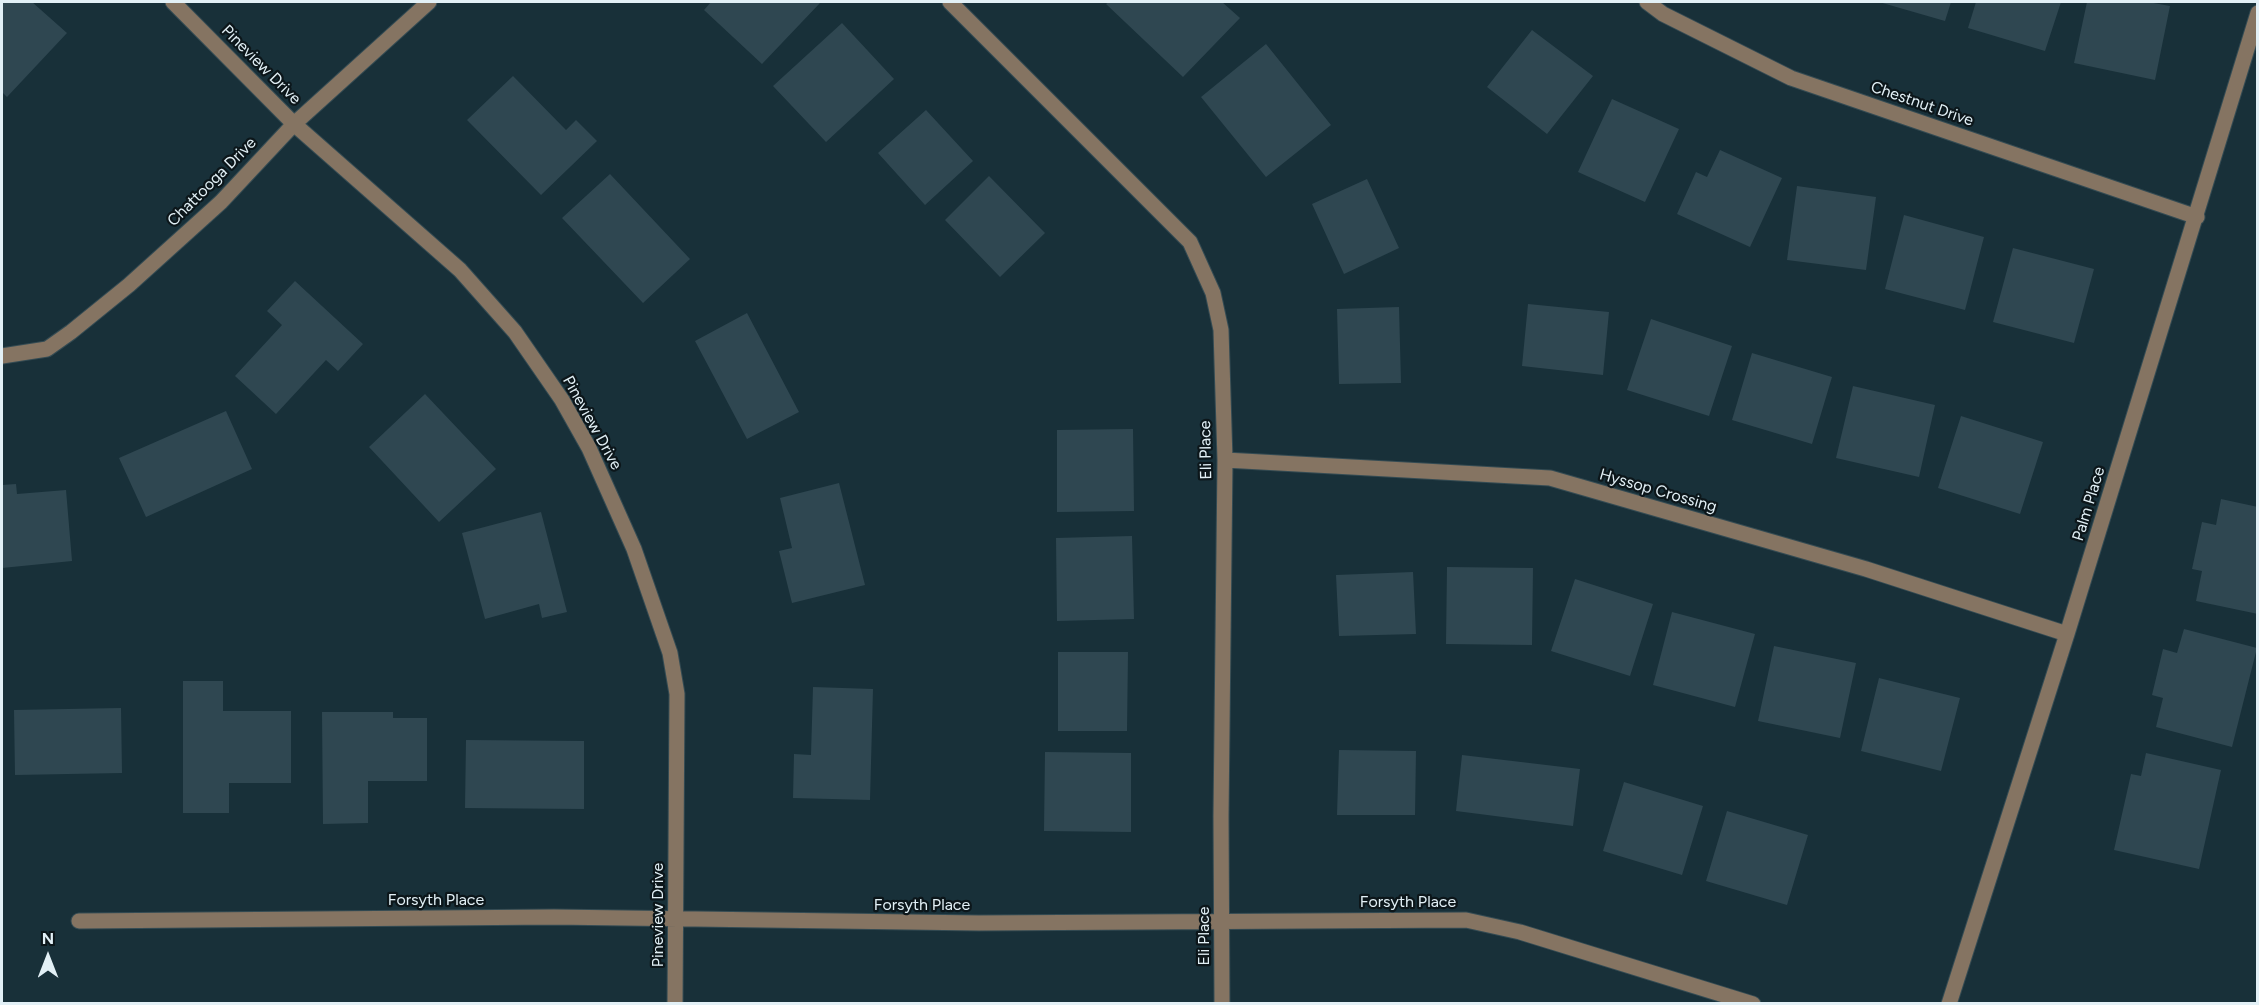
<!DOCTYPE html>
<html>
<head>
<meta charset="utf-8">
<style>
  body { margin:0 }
  #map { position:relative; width:2259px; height:1005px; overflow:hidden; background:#183039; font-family:Figtree,sans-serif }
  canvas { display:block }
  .frame { position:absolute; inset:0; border:3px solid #e2f0f6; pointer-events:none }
  .north { position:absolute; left:18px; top:927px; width:60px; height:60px; -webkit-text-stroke:4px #0c161a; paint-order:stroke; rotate:0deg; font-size:16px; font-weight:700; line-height:24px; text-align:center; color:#e2f0f6 }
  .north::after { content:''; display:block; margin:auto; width:21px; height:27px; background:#e2f0f6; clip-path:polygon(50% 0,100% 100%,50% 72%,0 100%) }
</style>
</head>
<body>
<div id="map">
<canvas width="2259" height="1005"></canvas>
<div class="frame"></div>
<div class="north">N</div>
</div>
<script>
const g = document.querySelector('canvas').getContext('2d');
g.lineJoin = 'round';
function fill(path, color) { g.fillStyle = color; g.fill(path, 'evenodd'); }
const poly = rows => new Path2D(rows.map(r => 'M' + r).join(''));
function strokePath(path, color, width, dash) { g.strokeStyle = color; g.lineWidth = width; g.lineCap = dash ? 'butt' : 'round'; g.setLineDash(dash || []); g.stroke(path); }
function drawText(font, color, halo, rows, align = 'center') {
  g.font = font + ' Figtree,sans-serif'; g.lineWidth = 4.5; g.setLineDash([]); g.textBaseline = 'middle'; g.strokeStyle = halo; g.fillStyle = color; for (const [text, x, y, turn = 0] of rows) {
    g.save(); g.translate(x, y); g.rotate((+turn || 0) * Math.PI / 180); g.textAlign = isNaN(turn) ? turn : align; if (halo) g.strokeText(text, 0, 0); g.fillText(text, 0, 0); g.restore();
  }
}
fill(poly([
  [2,2,32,2,67,33,7,97,2,92],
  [711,2,818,2,820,3,762,64,704,10],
  [1109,2,1222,2,1240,18,1183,77,1106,4],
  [1879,2,1951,2,1945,21],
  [1976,2,2061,2,2045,51,1968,28],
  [2087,2,2148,2,2170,6,2155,80,2074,63],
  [842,23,894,79,826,142,773,86],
  [1532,30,1593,76,1547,134,1487,87],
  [1266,44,1331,125,1266,177,1201,97],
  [513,76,566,130,576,120,597,141,541,195,467,120],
  [1612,99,1679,129,1645,202,1578,172],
  [926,110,973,161,925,205,878,153],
  [1720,150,1782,178,1750,247,1677,214,1696,172,1707,177],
  [610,174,690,259,643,303,562,218],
  [989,176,1045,233,1000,277,945,220],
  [1367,179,1399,248,1344,274,1312,204],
  [1797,186,1876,197,1866,270,1787,260],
  [1904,215,1984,237,1965,310,1885,289],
  [2013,248,2094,269,2074,343,1993,322],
  [295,281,363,344,338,371,326,360,276,414,235,376,282,325,267,311],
  [1528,304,1609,312,1603,375,1522,366],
  [1399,307,1401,383,1339,384,1337,309],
  [747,313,799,412,747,439,695,341],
  [1651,319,1732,346,1709,416,1627,390],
  [1752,353,1832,377,1812,444,1732,420],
  [1853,386,1935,405,1919,477,1836,458],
  [425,394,496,469,439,522,369,447],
  [226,411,252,469,146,517,119,458],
  [1961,416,2043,442,2020,514,1938,488],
  [1133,429,1134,511,1057,512,1057,430],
  [839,483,865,585,792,603,779,551,792,548,780,498],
  [16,484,17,494,66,490,72,561,2,568,2,485],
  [2221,499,2258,507,2258,614,2196,601,2202,571,2192,569,2202,522,2216,525],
  [541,512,567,612,542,618,539,604,485,619,462,533],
  [1132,536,1134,619,1057,621,1056,538],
  [1447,567,1533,568,1532,645,1446,644],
  [1413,572,1416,634,1339,636,1336,575],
  [1575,579,1653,604,1630,676,1551,651],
  [1672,612,1755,634,1735,707,1653,685],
  [2184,629,2257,648,2232,747,2156,727,2163,698,2152,695,2163,649,2177,653],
  [1774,646,1856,663,1840,738,1758,721],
  [1058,652,1128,652,1127,731,1058,731],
  [1879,678,1960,698,1941,771,1861,751],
  [183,681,223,681,223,711,291,711,291,783,229,783,229,813,183,813],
  [813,687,873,689,870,800,793,798,794,754,811,755],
  [121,708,122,773,15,775,14,710],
  [322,712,393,712,393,718,427,718,427,781,368,781,368,823,323,824],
  [466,740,584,741,584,809,465,808],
  [1339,750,1416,751,1415,815,1337,815],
  [1045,752,1131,753,1131,832,1044,831],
  [2146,753,2221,770,2199,869,2114,850,2131,774,2141,776],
  [1462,755,1580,769,1573,826,1456,811],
  [1624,782,1703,806,1682,875,1603,851],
  [1727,811,1808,835,1787,905,1706,881]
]), '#2f4751');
const minor = poly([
  [173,2,294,124,460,270,515,332,562,400,589,448,634,549,670,653,677,694,675,1004],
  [950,2,1190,242,1213,293,1221,330,1225,460,1221,816,1222,1004],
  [1647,2,1663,14,1791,78,2197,217],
  [2,356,47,349,71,332,129,285,221,202,294,124,429,2],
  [1225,460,1550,478,1866,569,2067,634],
  [79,921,554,917,979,923,1466,920,1520,932,1753,1004],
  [1949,1004,2067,634,2258,13]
]);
strokePath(minor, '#344b53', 17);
strokePath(minor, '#857462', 15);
drawText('16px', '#e2f0f6', '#0c161a', [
  ["Pineview Drive",261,65,45],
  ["Chestnut Drive",1922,104,19],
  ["Chattooga Drive",212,182,-45],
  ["Pineview Drive",592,423,61],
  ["Eli Place",1206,450,-91],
  ["Hyssop Crossing",1658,491,16],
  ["Palm Place",2089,504,-73],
  ["Forsyth Place",436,900],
  ["Forsyth Place",1408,902],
  ["Forsyth Place",922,905],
  ["Pineview Drive",658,915,-90],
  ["Eli Place",1204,936,-90]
]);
</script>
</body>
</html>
